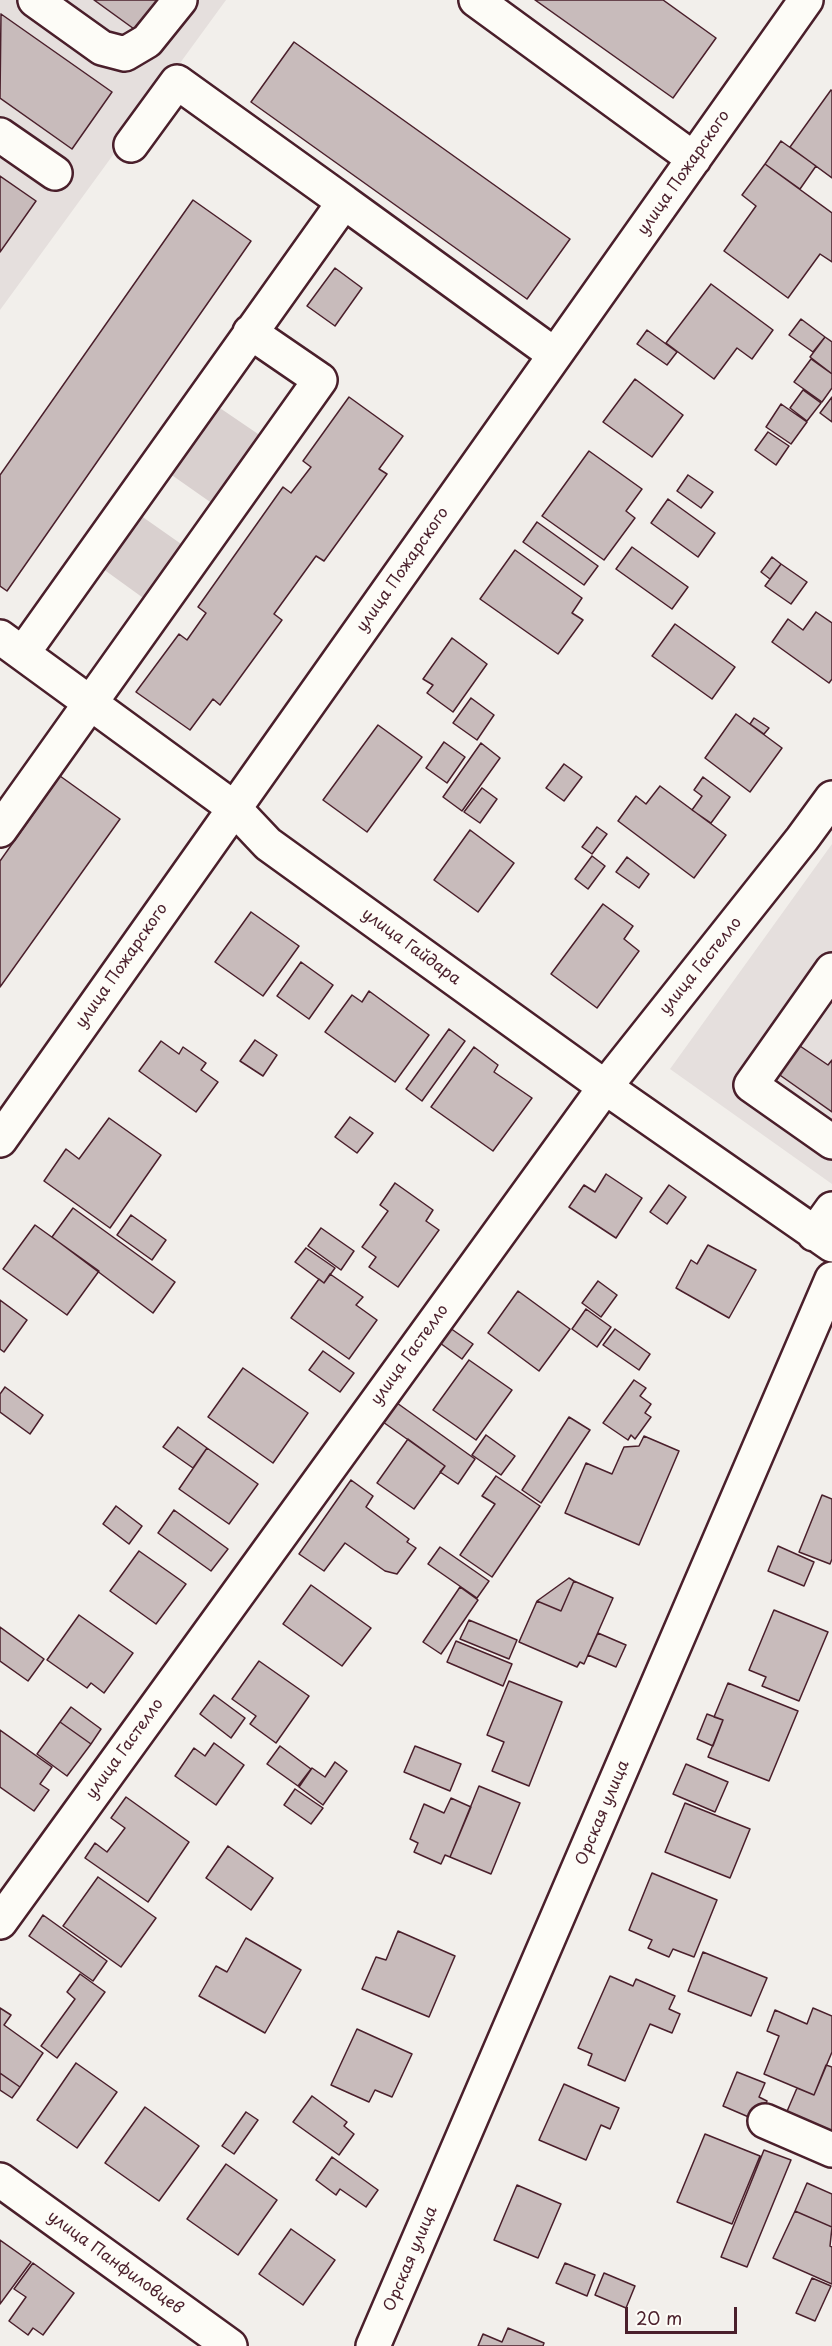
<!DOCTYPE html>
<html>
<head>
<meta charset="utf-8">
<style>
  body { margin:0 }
  #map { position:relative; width:832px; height:2346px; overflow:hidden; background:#f2efeb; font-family:"Playpen Sans",sans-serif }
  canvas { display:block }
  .scale { position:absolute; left:625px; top:2307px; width:112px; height:27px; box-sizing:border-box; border:3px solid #4a1f2b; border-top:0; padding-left:8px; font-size:18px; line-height:21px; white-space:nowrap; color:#4a1f2b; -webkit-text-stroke:4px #fdfcf7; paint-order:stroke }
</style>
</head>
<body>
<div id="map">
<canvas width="832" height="2346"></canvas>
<div class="scale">20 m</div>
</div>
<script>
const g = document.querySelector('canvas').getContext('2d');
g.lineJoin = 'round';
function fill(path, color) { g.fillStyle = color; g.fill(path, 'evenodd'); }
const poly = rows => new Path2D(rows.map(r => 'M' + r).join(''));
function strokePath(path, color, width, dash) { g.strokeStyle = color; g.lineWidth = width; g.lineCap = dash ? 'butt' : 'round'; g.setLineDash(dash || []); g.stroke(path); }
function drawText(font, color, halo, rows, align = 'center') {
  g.font = font + ' "Playpen Sans",sans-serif'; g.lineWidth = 4.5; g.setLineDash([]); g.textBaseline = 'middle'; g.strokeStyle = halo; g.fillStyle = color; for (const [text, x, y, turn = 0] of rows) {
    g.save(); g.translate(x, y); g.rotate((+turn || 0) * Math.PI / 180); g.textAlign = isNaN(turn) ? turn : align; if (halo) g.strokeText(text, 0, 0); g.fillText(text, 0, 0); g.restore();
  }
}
fill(poly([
  [0,0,226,0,0,310],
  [832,844,832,1184,670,1069]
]), '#e5dfdd');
fill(poly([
  [214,404,261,436,213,504,166,471],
  [137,513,184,546,146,600,99,566]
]), '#d9d0cf');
const building = poly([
  [94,0,166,0,141,34,94,0],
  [535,0,663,0,716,38,673,98,535,0],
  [1,14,112,92,72,149,0,98,1,14],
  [294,42,570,239,527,299,251,102,294,42],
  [831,90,832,91,832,178,790,147,831,90],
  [781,141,816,166,800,189,765,164,781,141],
  [765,164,832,213,832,262,820,254,788,298,724,251,756,206,742,195,765,164],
  [0,176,36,201,0,252,0,176],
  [193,200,251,241,7,591,0,586,0,475,193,200],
  [335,268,362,288,335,326,307,306,335,268],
  [711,284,773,330,752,359,737,348,714,379,666,343,711,284],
  [801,319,825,337,813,352,789,335,801,319],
  [647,330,677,352,667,365,637,344,647,330],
  [825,337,832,342,832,374,810,357,825,337],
  [811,359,832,374,832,388,822,402,794,382,811,359],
  [635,379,683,415,652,457,603,422,635,379],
  [803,390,821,403,807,421,790,408,803,390],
  [349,397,403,436,379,469,387,474,324,561,316,556,274,614,282,620,220,705,213,699,190,730,136,692,179,634,187,640,206,613,198,607,283,487,291,493,311,467,303,461,349,397],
  [832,397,832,422,820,413,832,397],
  [781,404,807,422,791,444,766,427,781,404],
  [768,432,789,446,776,465,755,450,768,432],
  [589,451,642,489,626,511,635,518,604,560,542,516,589,451],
  [688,475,713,492,701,508,677,491,688,475],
  [668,499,715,533,698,557,651,523,668,499],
  [537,522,598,566,584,585,523,542,537,522],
  [632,547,688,587,672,609,616,569,632,547],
  [515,550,582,598,572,613,583,620,558,654,480,599,515,550],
  [772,557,781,564,770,579,761,572,772,557],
  [781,564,807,582,791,604,765,586,781,564],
  [816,612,832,623,832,679,829,683,772,642,788,619,803,630,816,612],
  [675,624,735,667,712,699,652,656,675,624],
  [452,638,487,664,453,712,427,693,433,685,423,679,452,638],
  [471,698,494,715,477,740,453,723,471,698],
  [736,714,782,748,750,792,705,758,736,714],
  [754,718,769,728,764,734,750,724,754,718],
  [378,725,422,757,367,832,323,800,378,725],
  [444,742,465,757,447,783,426,768,444,742],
  [481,743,500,758,462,811,443,797,481,743],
  [564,764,582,777,564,801,546,788,564,764],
  [60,776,120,819,0,987,0,861,60,776],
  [703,777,730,797,711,823,692,810,702,796,694,790,703,777],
  [660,786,726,835,694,878,618,821,636,796,646,804,660,786],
  [482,788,497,799,480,823,464,812,482,788],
  [597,827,607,834,592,854,582,847,597,827],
  [470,830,514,863,478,912,434,880,470,830],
  [592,856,605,866,588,889,575,879,592,856],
  [627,857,649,874,639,888,616,872,627,857],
  [603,904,633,926,624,939,639,951,597,1008,551,974,603,904],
  [251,912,299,946,263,996,215,962,251,912],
  [301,962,333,985,309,1019,277,996,301,962],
  [369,991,429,1035,395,1082,325,1032,352,995,362,1002,369,991],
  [449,1029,465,1041,422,1101,406,1089,449,1029],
  [255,1040,277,1055,263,1076,240,1061,255,1040],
  [161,1041,179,1054,183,1047,206,1063,201,1070,218,1082,196,1112,139,1071,161,1041],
  [797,1044,828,1065,832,1060,832,1112,777,1073,797,1044],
  [474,1047,498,1065,494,1072,532,1098,493,1151,431,1107,474,1047],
  [350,1117,373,1133,357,1153,335,1137,350,1117],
  [109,1118,161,1155,110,1228,44,1181,66,1149,79,1159,109,1118],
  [606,1174,642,1198,616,1238,569,1207,584,1185,595,1192,606,1174],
  [395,1183,433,1210,426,1221,439,1230,398,1287,369,1267,376,1257,362,1247,388,1211,380,1205,395,1183],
  [669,1185,686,1197,667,1224,650,1212,669,1185],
  [73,1208,175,1282,153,1313,52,1237,73,1208],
  [131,1215,166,1240,152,1260,117,1235,131,1215],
  [35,1225,99,1271,67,1315,3,1269,35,1225],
  [321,1228,354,1251,341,1270,308,1246,321,1228],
  [708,1245,756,1270,729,1318,676,1288,691,1260,697,1264,708,1245],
  [306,1248,335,1268,324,1283,295,1262,306,1248],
  [330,1274,363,1297,356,1305,377,1320,349,1359,291,1318,319,1279,324,1283,330,1274],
  [598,1281,617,1295,601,1317,582,1303,598,1281],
  [518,1291,570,1329,539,1371,488,1333,518,1291],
  [0,1300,27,1320,4,1352,0,1349,0,1300],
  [586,1309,611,1327,597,1347,572,1329,586,1309],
  [450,1328,473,1344,462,1359,440,1343,450,1328],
  [615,1329,650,1354,639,1370,603,1345,615,1329],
  [323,1351,354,1373,340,1392,309,1370,323,1351],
  [469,1360,512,1390,476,1440,433,1410,469,1360],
  [243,1368,308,1413,273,1463,208,1417,243,1368],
  [634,1380,646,1388,640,1396,651,1404,645,1413,651,1417,635,1439,631,1435,628,1440,603,1423,634,1380],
  [5,1387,43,1415,30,1434,0,1412,0,1394,5,1387],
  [397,1403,475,1459,458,1484,440,1472,445,1466,383,1422,397,1403],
  [569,1417,590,1430,541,1503,522,1490,569,1417],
  [178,1427,207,1448,193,1468,163,1447,178,1427],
  [486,1435,515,1456,501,1475,472,1455,486,1435],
  [644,1436,679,1451,639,1545,565,1513,586,1463,612,1474,624,1447,639,1446,644,1436],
  [408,1439,445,1466,414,1509,377,1483,408,1439],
  [207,1448,258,1484,229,1524,179,1489,207,1448],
  [496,1476,540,1506,492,1577,460,1555,495,1504,482,1496,496,1476],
  [351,1480,373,1496,366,1507,409,1539,407,1542,416,1548,397,1574,385,1571,345,1543,324,1571,299,1554,351,1480],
  [822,1495,832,1499,832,1559,830,1564,799,1552,822,1495],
  [116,1506,142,1526,129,1544,103,1524,116,1506],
  [174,1510,228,1549,211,1571,158,1533,174,1510],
  [778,1546,814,1562,804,1586,768,1571,778,1546],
  [440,1547,489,1581,477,1598,428,1564,440,1547],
  [139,1551,186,1584,156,1624,110,1591,139,1551],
  [569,1578,574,1581,561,1611,537,1601,569,1578],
  [574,1581,613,1598,584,1664,580,1662,577,1667,519,1642,537,1601,561,1611,574,1581],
  [311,1585,371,1628,342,1666,283,1624,311,1585],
  [460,1587,478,1600,441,1654,423,1642,460,1587],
  [774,1610,828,1632,799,1701,762,1686,766,1677,749,1670,774,1610],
  [79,1615,133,1653,104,1693,91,1683,87,1688,47,1660,79,1615],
  [469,1620,517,1640,509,1659,460,1639,469,1620],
  [0,1627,44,1659,28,1681,0,1661,0,1627],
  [598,1633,626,1645,616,1667,588,1655,598,1633],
  [456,1641,512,1664,503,1686,447,1662,456,1641],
  [259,1661,309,1696,276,1743,250,1724,256,1716,232,1699,259,1661],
  [509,1681,562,1702,529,1786,492,1771,504,1742,487,1735,509,1681],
  [728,1683,798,1711,769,1781,708,1757,723,1720,714,1717,728,1683],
  [214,1695,245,1718,231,1738,200,1714,214,1695],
  [71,1707,101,1729,91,1744,60,1722,71,1707],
  [707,1714,723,1720,713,1746,697,1739,707,1714],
  [60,1722,91,1744,67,1776,37,1754,60,1722],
  [0,1730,52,1767,40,1784,49,1790,34,1811,0,1787,0,1730],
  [214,1743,244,1765,216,1805,175,1776,194,1748,205,1756,214,1743],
  [280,1746,311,1769,298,1786,267,1764,280,1746],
  [415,1746,461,1764,450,1791,404,1772,415,1746],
  [335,1762,347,1771,323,1805,299,1787,312,1768,325,1777,335,1762],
  [686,1764,728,1782,715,1812,673,1794,686,1764],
  [479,1786,520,1803,491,1874,450,1857,479,1786],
  [295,1789,323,1808,311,1824,284,1805,295,1789],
  [126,1797,189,1842,148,1902,85,1858,95,1843,107,1852,125,1828,111,1818,126,1797],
  [451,1798,471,1807,450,1857,445,1855,441,1864,414,1852,418,1843,410,1839,424,1804,444,1813,451,1798],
  [685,1803,750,1829,730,1878,665,1852,685,1803],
  [228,1846,273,1878,251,1910,206,1878,228,1846],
  [652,1873,717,1900,694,1957,673,1949,669,1957,648,1948,652,1940,629,1930,652,1873],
  [98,1877,156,1918,121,1967,63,1926,98,1877],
  [43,1915,107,1961,93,1981,29,1936,43,1915],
  [398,1931,455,1956,429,2017,362,1989,376,1957,386,1960,398,1931],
  [246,1938,301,1970,265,2033,199,1996,216,1966,227,1972,246,1938],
  [703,1952,767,1978,751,2016,688,1991,703,1952],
  [80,1974,105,1992,57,2058,41,2046,75,1999,67,1992,80,1974],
  [610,1976,633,1986,636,1979,675,1996,669,2009,680,2014,672,2033,650,2024,625,2081,588,2065,592,2054,578,2048,610,1976],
  [0,2008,11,2015,4,2025,43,2053,20,2087,0,2073,0,2008],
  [813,2008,832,2016,832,2052,814,2095,764,2074,779,2036,767,2031,775,2010,807,2024,813,2008],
  [357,2029,412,2054,392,2097,375,2090,369,2102,331,2085,357,2029],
  [76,2063,117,2092,77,2148,37,2120,76,2063],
  [826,2065,832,2067,832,2135,785,2116,797,2088,814,2095,826,2065],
  [737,2072,765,2083,759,2097,767,2101,758,2121,723,2106,737,2072],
  [0,2073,20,2087,12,2098,0,2090,0,2073],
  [564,2084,619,2108,610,2129,601,2125,586,2160,539,2140,564,2084],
  [312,2096,347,2122,344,2126,354,2134,339,2155,293,2122,312,2096],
  [145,2107,199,2146,159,2201,105,2163,145,2107],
  [246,2112,258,2120,234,2154,222,2146,246,2112],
  [705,2134,760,2156,732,2224,677,2202,705,2134],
  [764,2150,791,2160,747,2267,721,2257,764,2150],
  [332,2157,378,2190,366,2207,340,2189,336,2195,316,2180,332,2157],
  [226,2164,277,2200,238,2255,187,2219,226,2164],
  [807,2183,832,2194,832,2227,795,2211,807,2183],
  [517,2185,561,2204,538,2258,494,2240,517,2185],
  [795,2211,832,2227,830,2246,832,2247,832,2284,773,2258,795,2211],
  [291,2229,335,2260,303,2305,259,2274,291,2229],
  [0,2240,31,2262,0,2304,0,2240],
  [33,2263,74,2293,43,2335,33,2328,28,2335,9,2321,26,2297,14,2289,33,2263],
  [565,2263,595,2275,587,2296,556,2283,565,2263],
  [604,2273,635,2286,626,2308,595,2295,604,2273],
  [812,2278,831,2286,815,2321,796,2313,812,2278],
  [508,2328,544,2343,543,2346,478,2346,483,2334,502,2342,508,2328]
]);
fill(building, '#c8bbbb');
strokePath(building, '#4a1f2b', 1.5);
const minor = poly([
  [35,0,102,48,125,54,147,41,180,0],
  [476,0,694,159],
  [0,135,55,173],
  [131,145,177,82,344,202],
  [0,637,234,808,268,844,605,1087,832,1245],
  [23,653,344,202,555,355],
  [0,830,320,380,250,332],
  [832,970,751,1085,832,1142],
  [0,1140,806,0],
  [814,1234,832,1209],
  [0,1922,605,1087,802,839,832,798],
  [765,2121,832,2150],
  [0,2180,230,2346],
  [373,2346,832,1279]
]);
strokePath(minor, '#4a1f2b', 38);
strokePath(minor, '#fdfcf7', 33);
drawText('16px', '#4a1f2b', '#fdfcf7', [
  ["улица Пожарского",684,173,-55],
  ["улица Пожарского",403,570,-55],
  ["улица Гайдара",411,947,36],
  ["улица Пожарского",122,966,-55],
  ["улица Гастелло",701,966,-51],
  ["улица Гастелло",410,1355,-54],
  ["улица Гастелло",125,1749,-54],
  ["Орская улица",603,1813,-67],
  ["Орская улица",411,2259,-67],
  ["улица Панфиловцев",115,2263,36]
]);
</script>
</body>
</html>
